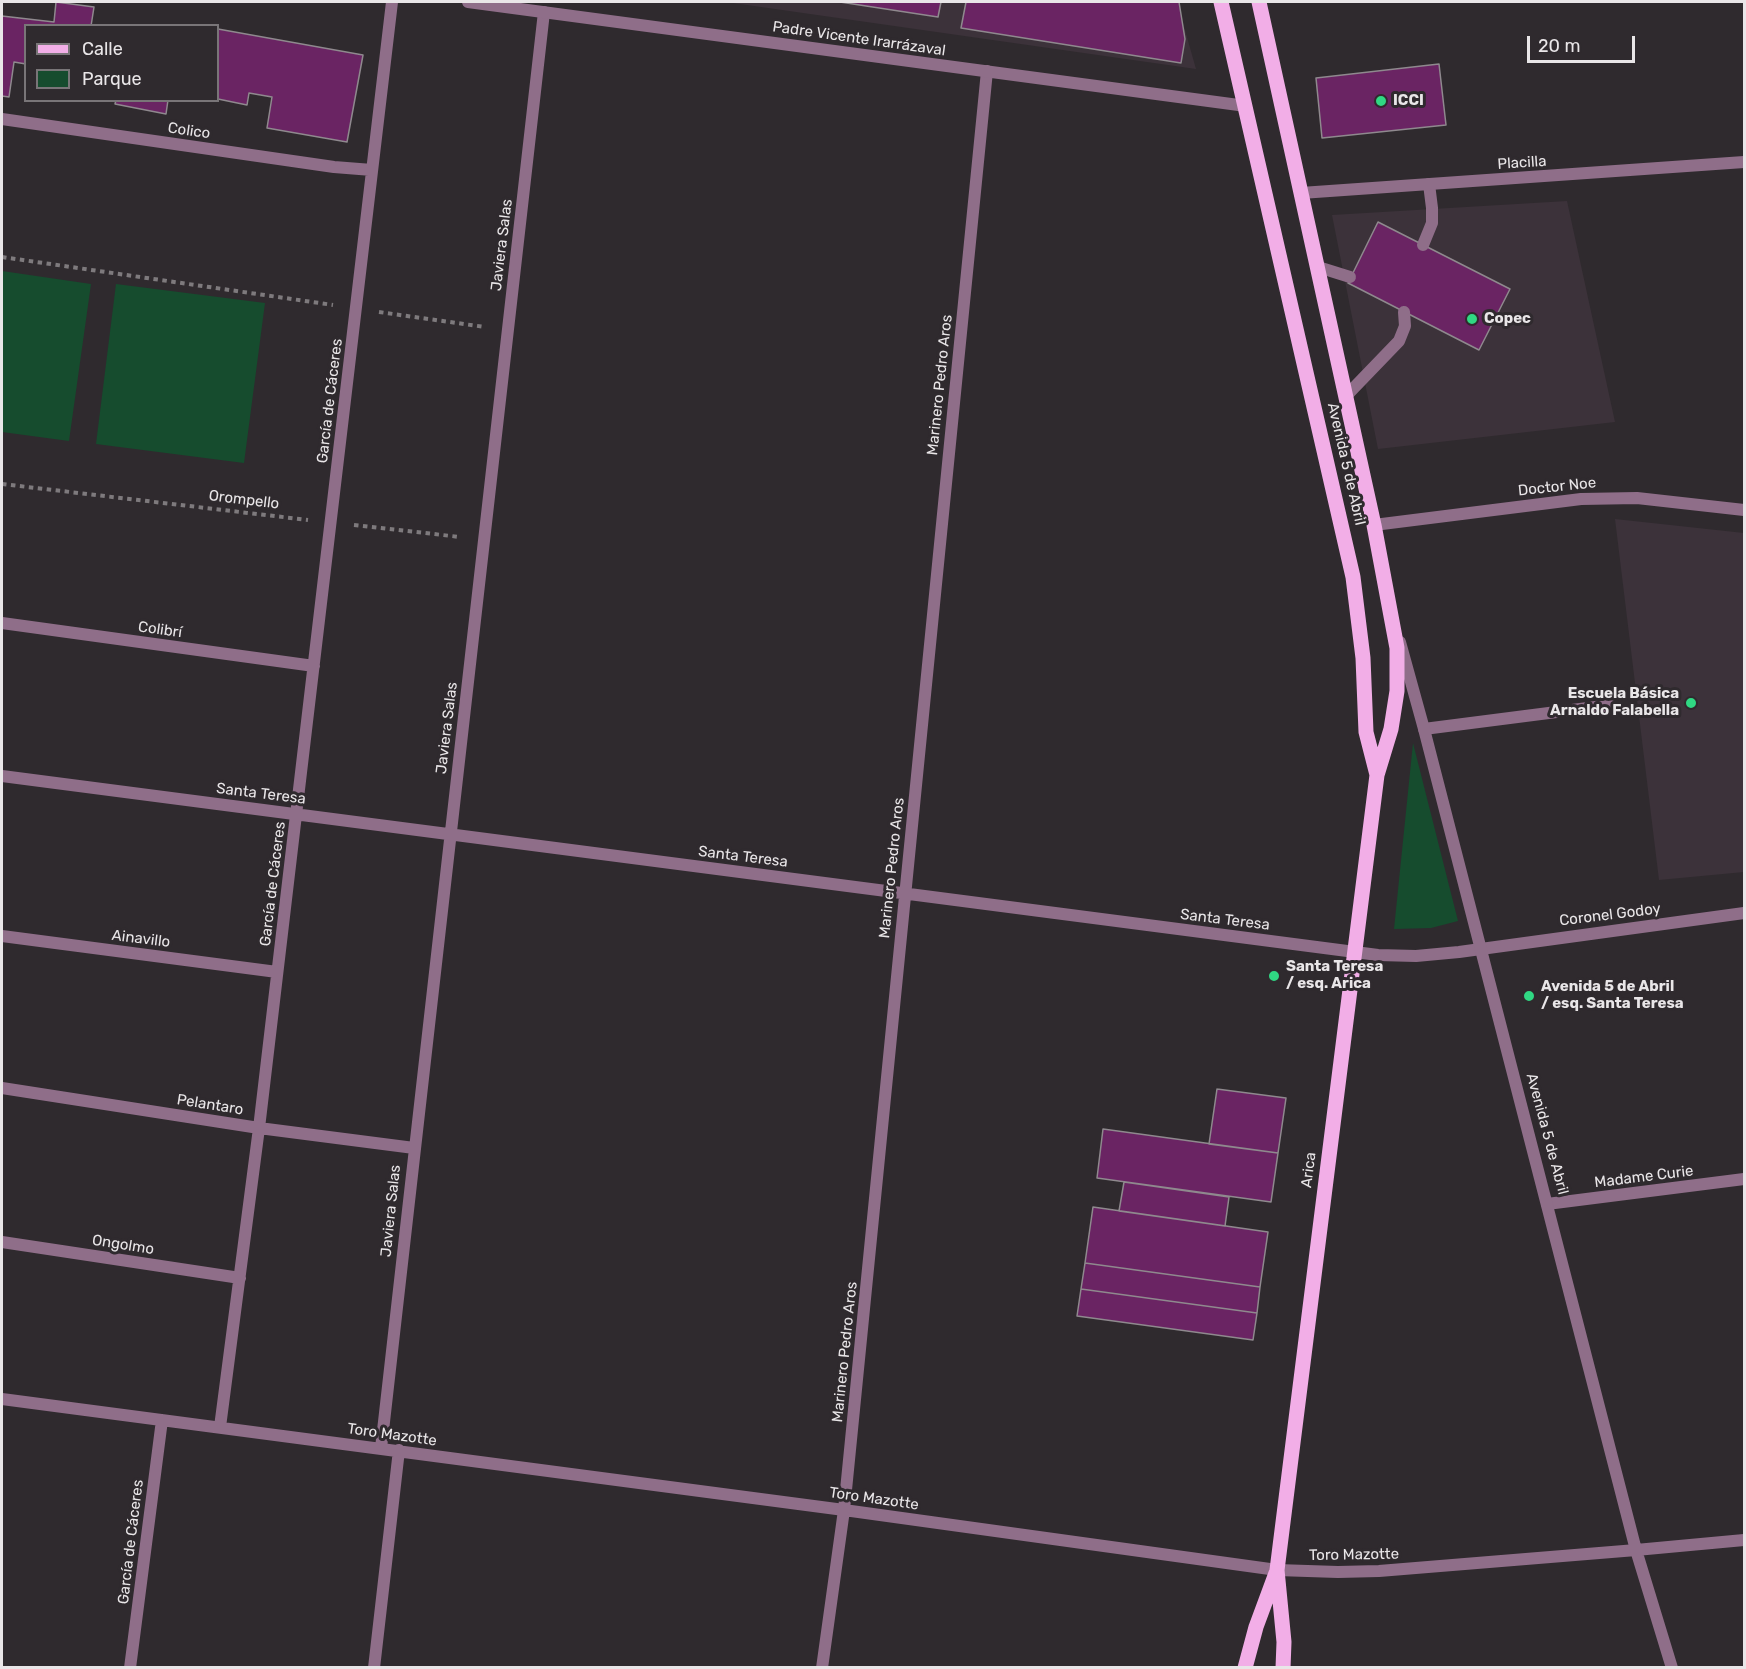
<!DOCTYPE html>
<html>
<head>
<meta charset="utf-8">
<style>
  body { margin:0 }
  #map { position:relative; width:1746px; height:1669px; overflow:hidden; background:#2f2a2e; font-family:Rubik,sans-serif }
  canvas { display:block }
  .frame { position:absolute; inset:0; border:3px solid #e9e6e8; pointer-events:none }
  .legend { position:absolute; left:24px; top:24px; width:195px; height:78px; box-sizing:border-box; background:#2f2a2e; border:2px solid #797578; margin:0; padding:8px 10px; list-style:none; font-size:18px; color:#e9e6e8 }
  .legend li { display:flex; align-items:center; gap:12px; height:30px }
  .legend b { width:30px; border:2px solid #797578 }
  .scale { position:absolute; left:1527px; top:36px; width:108px; height:27px; box-sizing:border-box; border:3px solid #e9e6e8; border-top:0; padding-left:8px; font-size:18px; line-height:21px; white-space:nowrap; color:#e9e6e8; -webkit-text-stroke:4px #2f2a2e; paint-order:stroke }
</style>
</head>
<body>
<div id="map">
<canvas width="1746" height="1669"></canvas>
<div class="frame"></div>
<ul class="legend">
<li><b style="height:8px;background:#f2aee7"></b>Calle</li>
<li><b style="height:16px;background:#164c2e"></b>Parque</li>
</ul>
<div class="scale">20 m</div>
</div>
<script>
const g = document.querySelector('canvas').getContext('2d');
g.lineJoin = 'round';
function fill(path, color) { g.fillStyle = color; g.fill(path, 'evenodd'); }
const poly = rows => new Path2D(rows.map(r => 'M' + r).join(''));
function strokePath(path, color, width, dash) { g.strokeStyle = color; g.lineWidth = width; g.lineCap = dash ? 'butt' : 'round'; g.setLineDash(dash || []); g.stroke(path); }
function drawText(font, color, halo, rows, align = 'center') {
  g.font = font + ' Rubik,sans-serif'; g.lineWidth = 6; g.setLineDash([]); g.textBaseline = 'middle'; g.strokeStyle = halo; g.fillStyle = color; for (const [text, x, y, turn = 0] of rows) {
    g.save(); g.translate(x, y); g.rotate((+turn || 0) * Math.PI / 180); g.textAlign = isNaN(turn) ? turn : align; if (halo) g.strokeText(text, 0, 0); g.fillText(text, 0, 0); g.restore();
  }
}
fill(poly([
  [726,2,1177,2,1196,69],
  [1567,201,1615,422,1378,449,1332,215],
  [1615,519,1744,533,1744,872,1659,880]
]), '#3c323a');
fill(poly([
  [2,271,91,284,69,441,2,432],
  [116,284,265,303,244,463,96,444],
  [1413,743,1458,921,1431,928,1394,929]
]), '#164c2e');
const building = poly([
  [56,2,94,7,91,26,26,26,26,64,14,62,9,97,2,96,2,16,54,22,56,2],
  [840,2,941,2,938,17,840,2],
  [966,2,1179,2,1185,39,1181,63,961,28,966,2],
  [218,29,363,55,347,142,267,128,272,97,249,93,247,105,218,99,218,29],
  [1439,64,1446,125,1322,138,1316,78,1439,64],
  [116,100,168,100,166,114,115,104,116,100],
  [1378,222,1510,289,1479,350,1348,283,1378,222],
  [1217,1089,1286,1098,1278,1153,1209,1144,1217,1089],
  [1103,1129,1278,1153,1271,1202,1097,1178,1103,1129],
  [1124,1182,1229,1197,1225,1226,1119,1211,1124,1182],
  [1093,1207,1268,1232,1260,1287,1085,1263,1093,1207],
  [1085,1263,1260,1287,1257,1313,1081,1289,1085,1263],
  [1081,1289,1257,1313,1253,1340,1077,1316,1081,1289]
]);
fill(building, '#6a2463');
strokePath(building, '#8f898e', 1.5);
strokePath(poly([
  [2,257,333,305],
  [379,312,485,327],
  [2,484,308,520],
  [354,525,460,537]
]), '#7e7a7d', 4, [4.5, 4.5]);
strokePath(poly([
  [1423,245,1432,223,1432,208,1429,184],
  [1318,267,1350,277],
  [1346,396,1399,341,1405,326,1404,312]
]), '#8f6e89', 12);
strokePath(poly([
  [2,119,334,167,372,170],
  [1301,193,1744,162],
  [1374,525,1581,499,1637,498,1744,510],
  [2,623,314,666],
  [1424,729,1611,705],
  [2,776,1378,955,1416,956,1459,952,1744,913],
  [2,936,277,972],
  [2,1088,259,1128,414,1148],
  [1547,1204,1744,1179],
  [2,1242,240,1278],
  [2,1399,844,1510,1277,1570,1338,1572,1379,1571,1636,1550],
  [220,1427,259,1128,392,2],
  [381,1448,544,12],
  [130,1668,162,1420],
  [374,1668,399,1450],
  [822,1668,844,1510,987,71]
]), '#8f6e89', 12);
strokePath(poly([
  [468,2,1246,106],
  [1400,642,1424,729,1636,1550,1672,1668],
  [1636,1550,1744,1540]
]), '#8f6e89', 12);
strokePath(poly([
  [1221,2,1353,577,1363,658,1366,732,1377,775],
  [1259,2,1374,525,1397,648,1397,691,1391,729,1377,775,1277,1570,1284,1642,1283,1668],
  [1245,1668,1256,1627,1276,1573]
]), '#f2aee7', 15);
for (const [x, y, r, color] of [
  [1381,101,6,"#30d883"],
  [1472,319,6,"#30d883"],
  [1691,703,6,"#30d883"],
  [1274,976,6,"#30d883"],
  [1529,996,6,"#30d883"]
]) { const dot = new Path2D(); dot.arc(x, y, r, 0, 2 * Math.PI); g.fillStyle = color; g.fill(dot); strokePath(dot, '#2f2a2e', 2); }
drawText('15px', '#e9e6e8', '#2f2a2e', [
  ["Padre Vicente Irarrázaval",859,39,8],
  ["Colico",189,131,8],
  ["Placilla",1522,163,-4],
  ["Javiera Salas",502,245,-83],
  ["Marinero Pedro Aros",940,385,-84],
  ["García de Cáceres",330,401,-83],
  ["Avenida 5 de Abril",1346,464,77],
  ["Doctor Noe",1557,487,-6],
  ["Orompello",244,500,7],
  ["Colibrí",160,630,8],
  ["Javiera Salas",447,728,-83],
  ["Santa Teresa",261,794,7],
  ["Santa Teresa",743,857,7],
  ["Marinero Pedro Aros",892,868,-84],
  ["García de Cáceres",273,884,-83],
  ["Coronel Godoy",1610,915,-7],
  ["Santa Teresa",1225,920,7],
  ["Ainavillo",141,939,7],
  ["Pelantaro",210,1105,9],
  ["Avenida 5 de Abril",1547,1134,75],
  ["Arica",1309,1170,-83],
  ["Madame Curie",1644,1177,-7],
  ["Javiera Salas",391,1211,-84],
  ["Ongolmo",123,1245,9],
  ["Marinero Pedro Aros",845,1352,-84],
  ["Toro Mazotte",392,1435,8],
  ["Toro Mazotte",874,1499,8],
  ["García de Cáceres",131,1542,-83],
  ["Toro Mazotte",1354,1555,-1]
]);
drawText('bold 15px', '#e9e6e8', '#2f2a2e', [
  ["ICCI",1393,101],
  ["Copec",1484,319],
  ["Escuela Básica",1679,694,"right"],
  ["Arnaldo Falabella",1679,711,"right"],
  ["Santa Teresa",1286,967],
  ["/ esq. Arica",1286,984],
  ["Avenida 5 de Abril",1541,987],
  ["/ esq. Santa Teresa",1541,1004]
], 'left');
</script>
</body>
</html>
